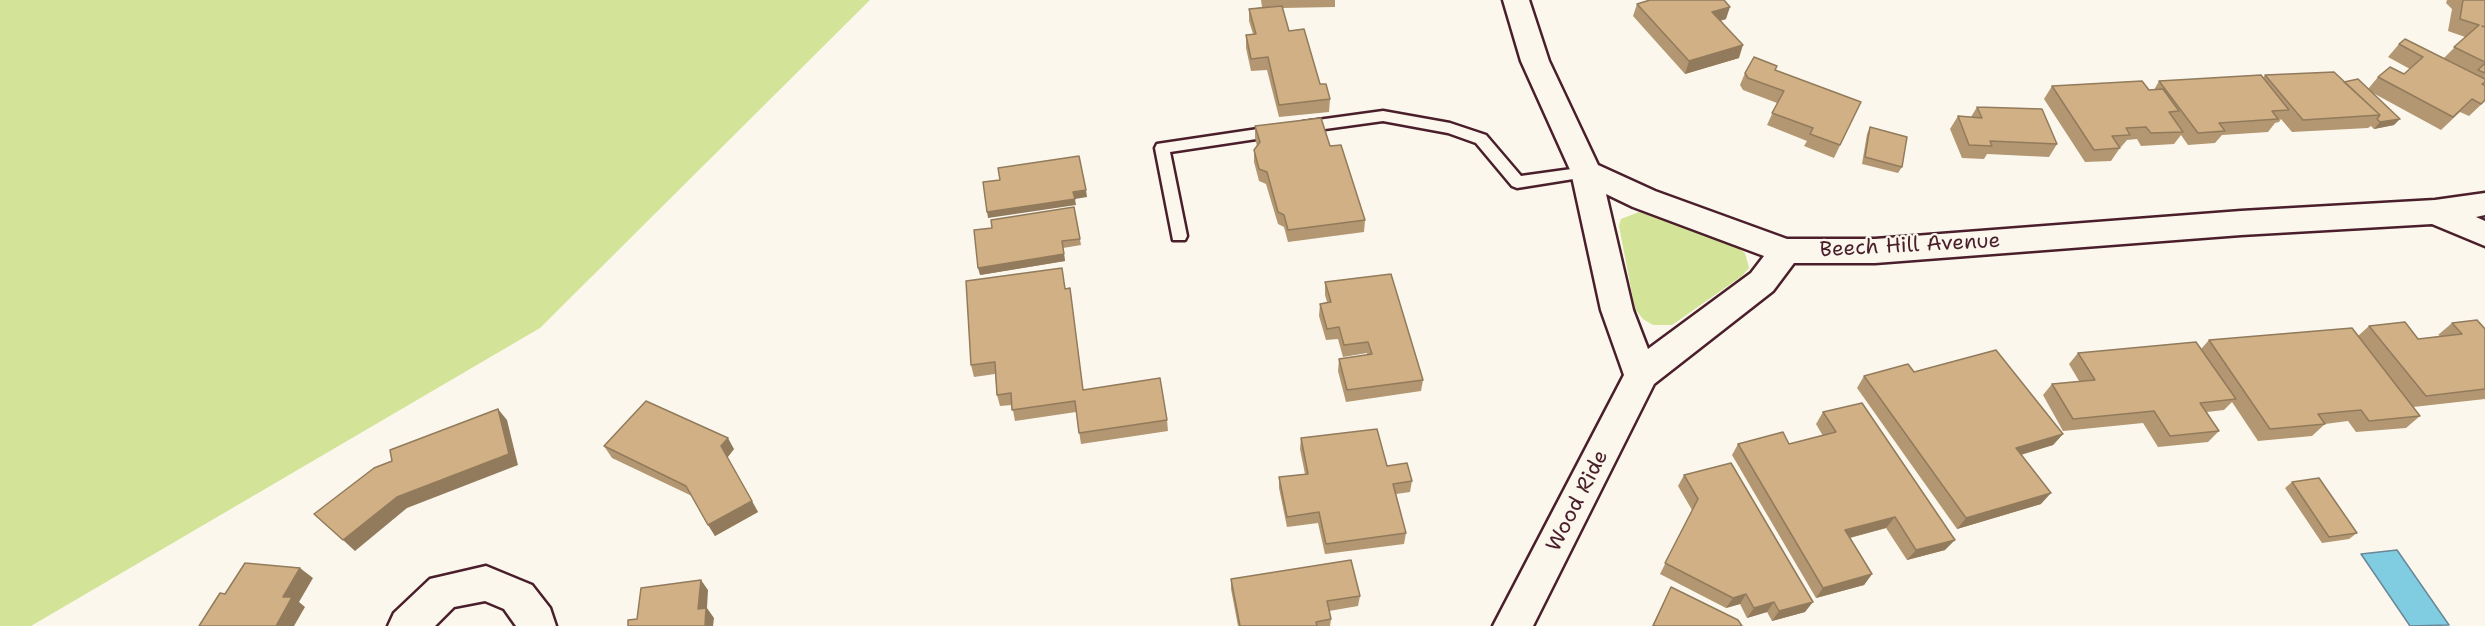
<!DOCTYPE html>
<html>
<head>
<meta charset="utf-8">
<style>
  body { margin:0 }
  canvas { display:block; background:#fbf7ec }
</style>
</head>
<body>
<canvas width="2485" height="626"></canvas>
<script>
const g = document.querySelector('canvas').getContext('2d');
g.lineJoin = 'round';
function fill(path, color) { g.fillStyle = color; g.fill(path, 'evenodd'); }
const poly = rows => new Path2D(rows.map(r => 'M' + r).join(''));
function strokePath(path, color, width, dash) { g.strokeStyle = color; g.lineWidth = width; g.lineCap = dash ? 'butt' : 'round'; g.setLineDash(dash || []); g.stroke(path); }
function drawText(font, color, halo, rows, align = 'center') {
  g.font = font + ' "Shantell Sans",sans-serif'; g.lineWidth = 4.5; g.setLineDash([]); g.textBaseline = 'middle'; g.strokeStyle = halo; g.fillStyle = color; for (const [text, x, y, turn = 0] of rows) {
    g.save(); g.translate(x, y); g.rotate((+turn || 0) * Math.PI / 180); g.textAlign = isNaN(turn) ? turn : align; if (halo) g.strokeText(text, 0, 0); g.fillText(text, 0, 0); g.restore();
  }
}
fill(poly([
  [0,0,870,0,540,328,31,626,0,626],
  [1639,212,1730,242,1745,253,1749,268,1742,276,1672,325,1653,325,1643,319,1635,309,1619,226,1621,219]
]), '#d3e498');
const water = poly([
  [2397,550,2449,625,2410,626,2361,554,2397,550]
]);
fill(water, '#80cce0');
strokePath(water, '#6a8798', 1.5);
const lane = poly([
  [1383,111,1450,123,1486,135,1521,176,1586,167,1594,172,1586,177,1517,188,1512,186,1476,143,1448,133,1383,121,1303,132,1296,127,1303,122,1383,111],
  [1278,126,1283,127,1285,131,1283,135,1170,152,1187,236,1185,240,1173,240,1155,148,1157,144,1278,126]
]);
const street = poly([
  [1503,0,1529,0,1549,61,1598,165,1655,191,1787,239,1875,239,2241,211,2435,200,2485,193,2485,215,2476,217,2485,221,2485,246,2432,224,2241,235,1875,263,1794,263,1773,291,1654,384,1533,626,1493,626,1624,375,1601,310,1571,172,1521,61,1503,0],
  [1606,194,1633,207,1764,256,1751,273,1648,349,1633,310,1606,194],
  [486,566,532,585,550,608,556,626,516,626,504,609,485,601,454,607,435,626,388,626,394,613,430,579,486,566]
]);
strokePath(lane, '#4a1f2b', 5);
strokePath(street, '#4a1f2b', 5);
fill(lane, '#fbf7ec');
fill(street, '#fbf7ec');
fill(poly([
  [1261,0,1335,0,1335,7,1282,8,1289,31,1320,84,1330,99,1329,112,1279,117,1267,70,1251,71,1246,48,1246,35,1253,34,1249,21,1249,9,1262,7],
  [2447,0,2485,0,2485,101,2469,116,2460,112,2441,130,2373,93,2394,125,2374,129,2371,126,2368,128,2292,132,2281,119,2279,122,2275,123,2268,132,2222,135,2215,143,2188,145,2181,135,2174,144,2141,146,2137,139,2127,140,2121,147,2119,147,2120,148,2111,161,2085,162,2044,99,2052,86,2149,90,2154,90,2159,81,2263,78,2265,75,2344,82,2368,89,2378,77,2404,74,2410,69,2388,57,2399,44,2444,58,2465,37,2448,31,2452,9,2446,3],
  [1637,4,1726,19,1720,21,1739,58,1685,74,1633,16],
  [1777,66,1775,71,1861,102,1834,158,1804,146,1807,141,1767,125,1777,103,1743,90,1740,85,1745,73],
  [1977,107,2057,144,2049,157,1987,154,1984,159,1962,158,1950,129,1958,116,1971,117],
  [1255,126,1330,146,1365,220,1364,232,1288,242,1284,227,1278,224,1266,184,1259,181,1254,162,1254,150,1257,146,1255,138],
  [1870,127,1902,167,1898,173,1862,164,1867,134],
  [1074,207,1081,245,1063,248,1065,261,980,275,992,228],
  [1325,282,1423,380,1421,391,1346,402,1338,371,1339,359,1367,355,1367,353,1343,357,1338,339,1326,340,1319,316,1320,304,1327,302,1325,295],
  [1065,289,1083,390,1167,420,1168,431,1081,444,1076,412,1015,421,1012,405,1000,406,997,395,995,374,974,377,971,365],
  [2452,323,2485,329,2485,399,2413,407,2420,416,2406,428,2356,432,2348,421,2325,424,2312,436,2258,441,2232,402,2224,410,2207,412,2219,431,2208,442,2158,447,2143,423,2063,431,2043,395,2052,384,2079,381,2069,364,2078,353,2201,349,2209,340,2358,336,2369,326,2418,339,2440,336,2438,335],
  [1914,372,2063,434,2053,445,2021,455,2041,504,1957,529,1857,388,1864,376],
  [1823,412,1945,550,1907,560,1886,528,1850,538,1872,574,1864,585,1816,598,1732,455,1738,444,1789,444,1823,436,1816,424],
  [1301,438,1387,466,1412,481,1410,492,1396,494,1406,533,1404,544,1325,554,1318,523,1287,527,1279,488,1279,477,1305,474,1300,449],
  [604,446,734,449,727,458,758,512,715,536,692,496,612,458],
  [1684,475,1805,612,1772,621,1767,612,1747,618,1740,604,1726,608,1660,574,1692,510,1678,486],
  [2292,482,2357,533,2349,539,2322,543,2285,488],
  [1231,579,1360,596,1358,606,1329,611,1331,619,1330,626,1238,626,1231,589],
  [1671,587,1742,626,1652,626]
]), '#b39772');
fill(poly([
  [1730,7,1726,19,1707,25,1712,12],
  [1743,45,1739,58,1685,74,1689,61],
  [2400,119,2394,125,2374,129,2380,122],
  [1086,190,1087,197,1075,199,1076,205,988,218,987,212,1073,192],
  [1064,254,1065,261,980,275,978,268],
  [498,409,507,420,518,465,407,508,355,551,343,540],
  [2063,434,2053,445,2006,459,2016,448],
  [728,438,734,449,727,458,721,446],
  [2051,493,2041,504,1957,529,1966,518],
  [752,501,758,512,715,536,708,525],
  [1895,517,1886,528,1837,541,1845,530],
  [1955,540,1945,550,1907,560,1916,550],
  [300,568,313,578,299,602,305,607,294,626,276,626,283,597],
  [1872,574,1864,585,1816,598,1823,588],
  [701,580,708,590,707,608,714,618,713,626,705,626,698,609],
  [1746,594,1740,604,1726,608,1733,598],
  [1774,602,1767,612,1747,618,1754,608],
  [1813,602,1805,612,1772,621,1779,611]
]), '#927b5c');
const building = poly([
  [1650,0,1724,0,1730,7,1712,12,1743,45,1689,61,1637,4,1650,0],
  [2463,0,2485,0,2485,27,2482,26,2485,27,2485,62,2454,47,2479,25,2460,19,2463,0],
  [1282,6,1289,31,1304,29,1320,84,1326,84,1330,99,1279,105,1268,57,1251,59,1246,35,1256,34,1249,9,1282,6],
  [2405,39,2485,79,2485,82,2482,84,2485,86,2485,100,2481,104,2472,99,2453,117,2378,77,2390,67,2404,74,2423,57,2399,44,2405,39],
  [1754,57,1777,66,1775,70,1861,102,1840,145,1810,134,1813,128,1772,113,1784,91,1748,78,1745,73,1754,57],
  [2485,63,2485,73,2478,70,2485,63],
  [2334,72,2380,115,2303,120,2265,75,2334,72],
  [2261,75,2289,110,2272,111,2278,119,2219,123,2225,131,2198,133,2159,81,2261,75],
  [2358,79,2400,119,2380,122,2377,119,2380,115,2344,82,2358,79],
  [2142,81,2149,90,2163,89,2179,111,2169,112,2183,132,2151,133,2146,127,2126,128,2130,135,2112,136,2120,148,2094,150,2052,86,2142,81],
  [1977,107,2042,109,2057,144,1990,141,1992,146,1969,145,1958,116,1982,118,1977,107],
  [1321,118,1330,146,1341,145,1365,220,1288,230,1284,215,1278,212,1267,172,1259,169,1254,150,1260,142,1255,126,1321,118],
  [1870,127,1907,137,1902,167,1865,157,1870,127],
  [1079,156,1086,190,1073,192,1075,199,987,212,983,182,1000,180,998,168,1079,156],
  [1074,207,1080,239,1062,241,1064,254,978,268,974,230,992,228,991,220,1074,207],
  [1062,268,1065,289,1070,288,1083,390,1160,378,1167,420,1079,433,1075,401,1012,410,1011,393,997,395,995,362,971,365,966,281,1062,268],
  [1391,274,1423,380,1347,390,1339,359,1372,354,1368,342,1344,345,1339,327,1327,329,1320,304,1331,302,1325,282,1391,274],
  [2477,320,2485,329,2485,389,2426,396,2369,326,2405,322,2418,339,2462,334,2452,323,2477,320],
  [2352,328,2420,416,2369,421,2361,410,2318,414,2325,424,2270,429,2209,340,2352,328],
  [2196,342,2236,399,2200,403,2219,431,2170,436,2154,411,2073,419,2052,384,2095,380,2078,353,2196,342],
  [1996,350,2063,434,2016,448,2051,493,1966,518,1864,376,1908,364,1914,372,1996,350],
  [646,401,728,438,721,446,752,501,708,525,686,486,604,446,646,401],
  [1862,403,1955,540,1916,550,1895,517,1845,530,1872,574,1823,588,1738,444,1783,432,1789,444,1836,432,1823,412,1862,403],
  [498,409,509,454,397,497,343,540,314,514,374,468,392,461,390,450,498,409],
  [1377,429,1387,466,1407,463,1412,481,1393,484,1406,533,1326,544,1319,512,1287,517,1279,477,1308,474,1301,438,1377,429],
  [1731,463,1813,602,1779,611,1774,602,1754,608,1746,594,1733,598,1665,563,1698,499,1684,475,1731,463],
  [2319,478,2357,533,2329,537,2292,482,2319,478],
  [1351,560,1360,596,1327,601,1331,619,1316,622,1317,626,1240,626,1231,579,1351,560],
  [245,563,300,568,283,597,292,597,276,626,199,626,220,593,225,594,245,563],
  [701,580,698,609,706,608,705,626,628,626,628,620,637,619,641,588,701,580],
  [1671,587,1738,620,1742,626,1653,626,1671,587]
]);
fill(building, '#d0b084');
strokePath(building, '#927b5c', 1.5);
drawText('21px', '#4a1f2b', '#fbf7ec', [
  ["Beech Hill Avenue",1910,246,-3],
  ["Wood Ride",1578,501,-63]
]);
</script>
</body>
</html>
